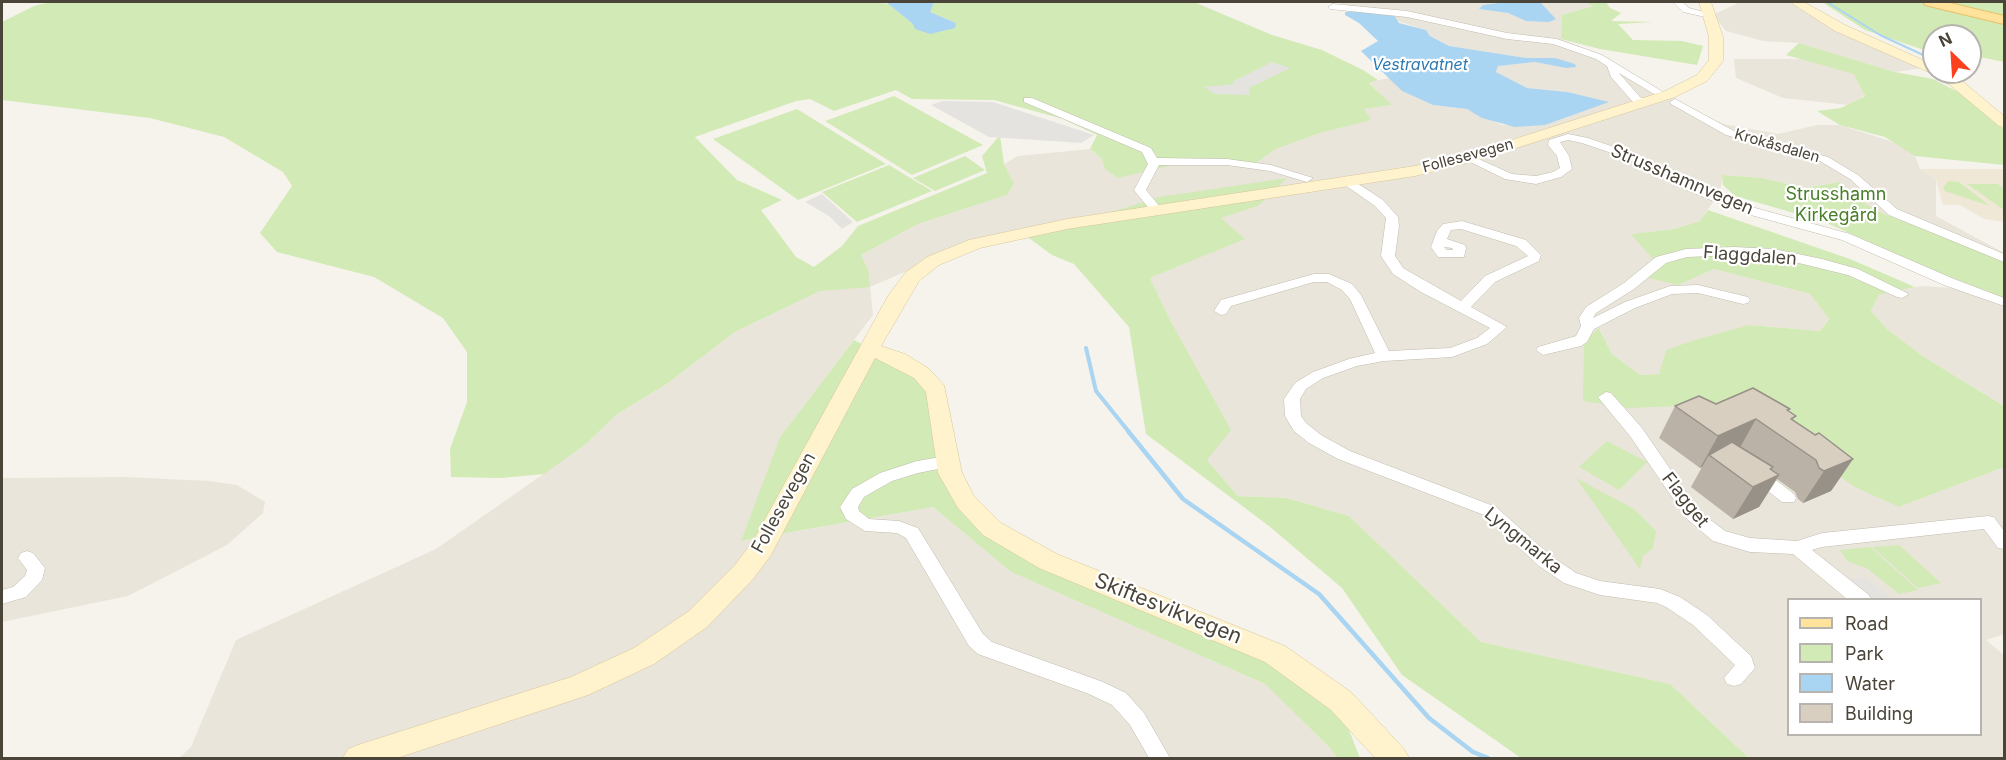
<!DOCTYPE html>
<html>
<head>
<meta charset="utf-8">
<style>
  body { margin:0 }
  #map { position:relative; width:2006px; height:760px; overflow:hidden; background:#f6f3ec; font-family:Inter,sans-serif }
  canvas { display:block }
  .frame { position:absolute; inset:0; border:3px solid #4b4439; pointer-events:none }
  .legend { position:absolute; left:1787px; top:598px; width:195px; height:138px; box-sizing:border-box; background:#fff; border:2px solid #b7b4b0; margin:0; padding:8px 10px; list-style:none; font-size:18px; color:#4b4439 }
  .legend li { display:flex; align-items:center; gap:12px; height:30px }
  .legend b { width:30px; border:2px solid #b7b4b0 }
  .north { position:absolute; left:1922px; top:24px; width:60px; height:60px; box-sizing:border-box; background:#fff; border:2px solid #b7b4b0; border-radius:50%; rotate:335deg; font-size:16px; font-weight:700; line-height:24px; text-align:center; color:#4b4439 }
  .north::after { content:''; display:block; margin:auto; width:21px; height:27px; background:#fc3f1d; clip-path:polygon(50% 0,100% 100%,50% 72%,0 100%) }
</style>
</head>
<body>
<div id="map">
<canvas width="2006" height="760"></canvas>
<div class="frame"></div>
<ul class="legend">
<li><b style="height:8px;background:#ffe39c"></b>Road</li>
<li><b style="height:16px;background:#d2eab5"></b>Park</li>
<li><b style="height:16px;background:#a9d4f2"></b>Water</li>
<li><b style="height:16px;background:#d8cfc1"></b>Building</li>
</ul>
<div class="north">N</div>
</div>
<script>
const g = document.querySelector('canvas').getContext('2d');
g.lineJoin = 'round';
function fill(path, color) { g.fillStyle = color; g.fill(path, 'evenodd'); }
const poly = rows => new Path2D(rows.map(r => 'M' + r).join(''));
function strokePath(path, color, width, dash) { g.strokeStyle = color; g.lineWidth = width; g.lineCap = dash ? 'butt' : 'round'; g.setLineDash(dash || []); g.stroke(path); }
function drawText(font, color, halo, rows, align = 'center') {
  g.font = font + ' Inter,sans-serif'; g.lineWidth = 4.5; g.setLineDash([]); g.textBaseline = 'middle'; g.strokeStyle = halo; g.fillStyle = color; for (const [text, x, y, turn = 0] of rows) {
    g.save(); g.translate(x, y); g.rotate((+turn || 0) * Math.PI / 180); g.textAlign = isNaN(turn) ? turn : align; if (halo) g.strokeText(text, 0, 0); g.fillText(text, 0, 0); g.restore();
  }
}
fill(poly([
  [1337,2,1506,2,1483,5,1480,9,1508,13,1526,21,1556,19,1541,3,1526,2,1583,2,1595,6,1562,15,1561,39,1606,57,1697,113,1724,124,1778,134,1817,125,1840,125,1899,144,1915,156,1920,169,1936,180,1936,216,2004,253,2004,260,1882,213,1867,206,1839,182,1805,188,1762,178,1723,175,1720,192,1700,221,1674,229,1632,234,1678,285,1714,269,1810,294,1829,318,1820,331,1749,325,1659,374,1640,375,1612,354,1600,329,1583,400,1735,404,1899,507,2004,467,2004,634,1986,640,2004,655,2004,758,1749,758,1670,684,1481,642,1349,516,1287,498,1238,496,1207,460,1171,322,1150,278,1244,239,1220,218,1258,206,1066,227,1018,230,923,264,870,287,873,315,780,437,742,541,933,507,1011,572,1265,684,1330,748,1337,758,179,758,191,747,236,640,436,549,585,445,616,415,668,383,735,332,820,291,837,288,868,269,861,255,918,224,1007,195,1014,184,1004,164,1018,156,1090,149,1101,158,1105,169,1177,164,1253,165,1276,149,1320,133,1370,119,1363,109,1391,105,1369,82,1390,78,1402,91,1433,105,1467,109,1502,125,1545,125,1599,105,1567,92,1526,88,1496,72,1498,66,1535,62,1566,68,1555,58,1526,58,1449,46,1430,36,1426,30],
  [1788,600,1980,600,1980,734,1788,734],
  [1740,2,1789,2,1828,25,1923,68,1895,72,1799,43,1763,41,1726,31,1713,15],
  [1734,59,1803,59,1854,73,1865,95,1849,105,1783,98,1736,78],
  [1921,286,1966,289,2004,298,2004,406,1924,357,1887,329,1871,311,1879,295],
  [125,477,209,481,237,485,265,502,263,513,227,545,128,596,2,622,2,478]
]), '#eae5da');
fill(poly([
  [1920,169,2004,169,2004,222,1984,219,1960,205,1943,205,1936,180]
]), '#efe8d6');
fill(poly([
  [51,2,873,2,889,4,913,24,956,23,930,12,934,2,1194,2,1272,35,1322,50,1363,70,1378,80,1369,83,1392,105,1364,109,1371,120,1320,133,1276,149,1253,165,1177,164,1118,178,1105,169,1101,158,1090,149,1097,135,1063,119,994,100,912,99,896,90,834,111,810,99,796,101,695,137,737,180,782,200,761,210,796,257,814,267,842,246,858,226,987,173,982,156,1000,135,1004,164,1014,184,1007,195,918,224,861,255,868,269,870,287,820,291,735,332,668,383,616,415,585,445,544,474,501,478,451,477,450,449,467,402,467,352,443,318,374,277,277,252,260,233,292,186,283,172,224,137,150,118,2,100,2,22,34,6],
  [1583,2,1606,2,1610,8,1621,13,1611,21,1654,22,1618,24,1633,40,1682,41,1703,46,1697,65,1600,49,1561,39,1562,15,1594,6],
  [1822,2,2004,2,2004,62,1970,55,1970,36,1934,36,1934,53,1930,52,1865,30],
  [1799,43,1895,72,1933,79,1983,105,2004,130,2004,165,1915,156,1885,137,1840,125,1817,111,1841,108,1865,96,1854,74,1786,55],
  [894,96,983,145,912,175,825,121],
  [797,109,886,164,798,200,713,139],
  [965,156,985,170,935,191,913,178],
  [889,165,932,191,857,222,822,192],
  [1722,175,1762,178,1805,188,1839,182,1867,205,1882,213,2004,260,2004,298,1916,264,1825,222,1735,196,1723,185],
  [1287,178,1258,206,1221,218,1245,239,1150,278,1171,322,1231,430,1207,460,1238,496,1287,498,1349,516,1481,642,1670,684,1749,758,1521,758,1402,675,1342,588,1269,526,1146,434,1129,327,1074,264,1052,255,1018,230,1066,227,1159,197],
  [1949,181,1959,182,1990,206,1945,191,1943,187],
  [1967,184,1998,184,2004,189,2004,210],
  [1708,210,1850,259,1915,287,1879,295,1871,311,1887,329,1924,357,2004,406,2004,467,1899,507,1855,487,1735,404,1629,408,1583,401,1584,342,1599,328,1612,354,1640,375,1659,374,1666,350,1695,340,1749,325,1820,331,1829,319,1810,294,1714,269,1678,285,1641,276,1659,266,1631,234,1674,229,1700,221],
  [854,340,935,383,958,491,1025,545,1246,634,1345,720,1360,758,1337,758,1330,748,1265,684,1011,572,933,507,741,541,780,437],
  [1607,441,1647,462,1619,490,1579,467],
  [1576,478,1634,509,1656,531,1653,548,1643,556,1640,569],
  [1899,545,1941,583,1918,588,1872,547],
  [1870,547,1918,590,1899,594,1868,569,1847,561,1840,550]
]), '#d2eab5');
fill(poly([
  [1272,62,1290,68,1249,88,1250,95,1214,94,1204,87,1235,84,1232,82],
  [942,101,993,102,1094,135,1081,143,989,137,931,105],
  [822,194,853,222,842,229,829,216,805,202],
  [1865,577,1891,599,1866,599,1842,579]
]), '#e5e3e0');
fill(poly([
  [886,2,934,2,930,12,956,23,955,28,930,34,915,29,913,24],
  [1506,2,1541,3,1556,19,1549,22,1526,21,1508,13,1479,9,1483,5],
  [1367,10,1393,14,1399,23,1426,30,1430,36,1449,46,1526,58,1555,58,1575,64,1576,67,1566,68,1535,62,1498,66,1496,72,1527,88,1567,92,1609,102,1545,125,1515,127,1482,118,1467,109,1433,105,1402,91,1361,51,1378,41,1359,23,1345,15,1345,12]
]), '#a9d4f2');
strokePath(poly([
  [1827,2,1880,35,1934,60]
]), '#a9d4f2', 2);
strokePath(poly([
  [1086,348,1096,391,1129,432]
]), '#a9d4f2', 4);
strokePath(poly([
  [1128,431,1183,499,1319,594,1429,718,1473,752,1488,758]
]), '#a9d4f2', 4.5);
const street = poly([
  [1673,2,1682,2,1689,8,1715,15,1710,18,1683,12,1673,2],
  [1333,4,1407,11,1507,33,1557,39,1602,55,1663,92,1654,94,1619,73,1640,97,1650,102,1645,105,1632,101,1611,77,1607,66,1596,59,1553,44,1507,39,1407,17,1330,9,1328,7,1333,4],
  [1024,98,1032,98,1151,148,1157,158,1227,159,1271,165,1313,178,1307,182,1270,171,1227,165,1159,165,1146,190,1161,208,1155,212,1151,211,1134,190,1148,164,1142,152,1024,102,1024,98],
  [1675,99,1734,131,1828,157,1858,175,1897,209,2004,254,2004,262,1889,215,1850,179,1820,161,1726,135,1671,104,1670,102,1675,99],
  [1568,134,1588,138,1640,156,1697,185,1748,206,1850,234,1954,279,2004,298,2004,306,1944,285,1842,240,1740,212,1689,191,1632,160,1582,143,1568,140,1560,142,1569,156,1572,169,1561,177,1536,184,1505,179,1462,158,1464,156,1472,156,1512,174,1536,176,1553,172,1560,168,1557,156,1548,145,1549,140,1568,134],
  [1349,178,1383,200,1398,217,1399,226,1395,256,1403,268,1461,301,1485,276,1528,256,1516,246,1461,229,1451,230,1447,239,1465,245,1466,248,1464,257,1438,257,1431,247,1437,231,1443,224,1462,221,1526,240,1541,255,1539,261,1495,282,1471,307,1507,327,1487,344,1452,357,1384,361,1357,366,1323,378,1306,389,1300,399,1301,416,1306,423,1321,435,1350,451,1496,507,1551,556,1576,573,1600,581,1660,589,1680,597,1707,615,1751,656,1755,668,1741,684,1734,686,1727,684,1724,678,1735,665,1693,625,1666,607,1657,603,1600,595,1564,583,1539,566,1484,515,1338,459,1309,443,1294,431,1285,416,1284,399,1295,383,1313,372,1349,359,1375,353,1350,299,1342,290,1327,282,1314,282,1231,306,1226,314,1221,315,1214,311,1221,300,1314,274,1329,274,1352,284,1361,295,1389,351,1450,348,1477,338,1490,328,1421,292,1393,274,1381,256,1386,218,1375,206,1345,185,1343,182,1349,178],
  [1444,247,1452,248,1453,250,1447,250,1444,247],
  [1734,247,1774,249,1822,259,1858,269,1909,294,1902,298,1897,297,1848,275,1774,257,1734,255,1687,257,1666,263,1634,289,1596,313,1593,318,1625,302,1670,286,1698,285,1748,297,1750,300,1748,303,1743,304,1698,293,1672,294,1635,308,1594,329,1587,342,1581,346,1543,355,1536,350,1538,347,1576,336,1581,326,1579,318,1586,307,1624,283,1656,257,1686,249,1734,247],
  [1606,392,1611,393,1642,428,1699,511,1725,531,1750,538,1797,541,1822,533,1988,516,1994,517,2004,531,2004,549,1998,548,1984,529,1822,547,1812,550,1869,595,1871,600,1848,600,1793,554,1750,552,1713,541,1687,519,1630,436,1601,401,1598,397,1606,392],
  [947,456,953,458,955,462,953,466,918,473,892,481,864,497,858,507,859,511,869,519,899,521,918,528,983,634,992,642,1103,682,1126,693,1144,713,1170,758,1149,758,1130,725,1112,705,1089,694,978,654,969,646,906,538,897,533,865,531,846,519,840,507,852,489,880,473,917,461,947,456],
  [1758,469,1764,471,1794,494,1796,498,1794,502,1782,502,1752,479,1750,475,1752,471,1758,469],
  [27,551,33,553,45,568,42,580,26,597,2,604,2,590,13,587,25,576,27,570,18,558,21,553,27,551]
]);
const secondary = poly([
  [1699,2,1711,2,1723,37,1723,61,1707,81,1675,97,1482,159,1415,176,1067,229,980,248,939,265,919,281,881,346,905,354,928,368,944,385,962,473,974,496,1001,523,1057,554,1285,646,1351,692,1404,749,1409,758,1375,758,1331,710,1265,662,1039,568,983,535,958,508,938,473,926,392,914,378,875,358,771,555,753,579,707,627,654,664,588,695,397,758,343,758,348,749,358,745,571,677,634,648,689,611,735,565,753,541,888,296,905,273,927,257,969,240,1067,219,1415,166,1471,153,1665,91,1697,75,1709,60,1709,37,1699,2],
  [1790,2,1804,2,1845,25,1934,65,1934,72,1947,72,1961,80,2004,116,2004,127,1999,126,1951,86,1931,73,1835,31,1790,2]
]);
const primary = poly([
  [1923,2,1946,2,2004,16,2004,24,1925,5,1923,2]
]);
strokePath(street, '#c2bbae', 1);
strokePath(secondary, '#d6c79b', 1);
strokePath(primary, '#e6c16a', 2);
fill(street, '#fff');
fill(secondary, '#fff3cd');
fill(primary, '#ffe39c');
fill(poly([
  [1716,404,1788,411,1794,420,1853,459,1831,491,1803,503,1798,499,1795,492,1777,479,1759,507,1733,519,1691,487,1702,467,1700,468,1659,438,1675,406]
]), '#bab2a6');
fill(poly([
  [1756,419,1738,451,1709,455,1702,467,1700,468,1718,436],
  [1853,459,1831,491,1803,503,1824,471],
  [1773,467,1764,482,1779,475,1759,507,1733,519,1753,487,1770,469]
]), '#979187');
const building = poly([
  [1753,388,1790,409,1787,410,1796,416,1791,419,1815,435,1819,433,1853,459,1824,471,1819,468,1816,460,1756,419,1718,436,1675,406,1699,396,1716,404,1753,388],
  [1732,442,1773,467,1770,469,1779,475,1753,487,1709,455,1732,442]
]);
fill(building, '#d8cfc1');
strokePath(building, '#979187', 1.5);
drawText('15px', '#4b4439', '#fff', [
  ["Krokåsdalen",1777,146,16],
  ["Follesevegen",1468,156,-15]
]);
drawText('italic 16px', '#2e7ab2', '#fff', [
  ["Vestravatnet",1420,65]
]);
drawText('18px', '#4b4439', '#fff', [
  ["Strusshamnvegen",1682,180,23],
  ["Flaggdalen",1750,256,4],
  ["Flagget",1685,500,52],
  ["Follesevegen",784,503,-61],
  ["Lyngmarka",1523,541,39]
]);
drawText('18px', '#4a7f2a', '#fff', [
  ["Strusshamn",1836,195],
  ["Kirkegård",1836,216]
]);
drawText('21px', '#4b4439', '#fff', [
  ["Skiftesvikvegen",1168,609,22]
]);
</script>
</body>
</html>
